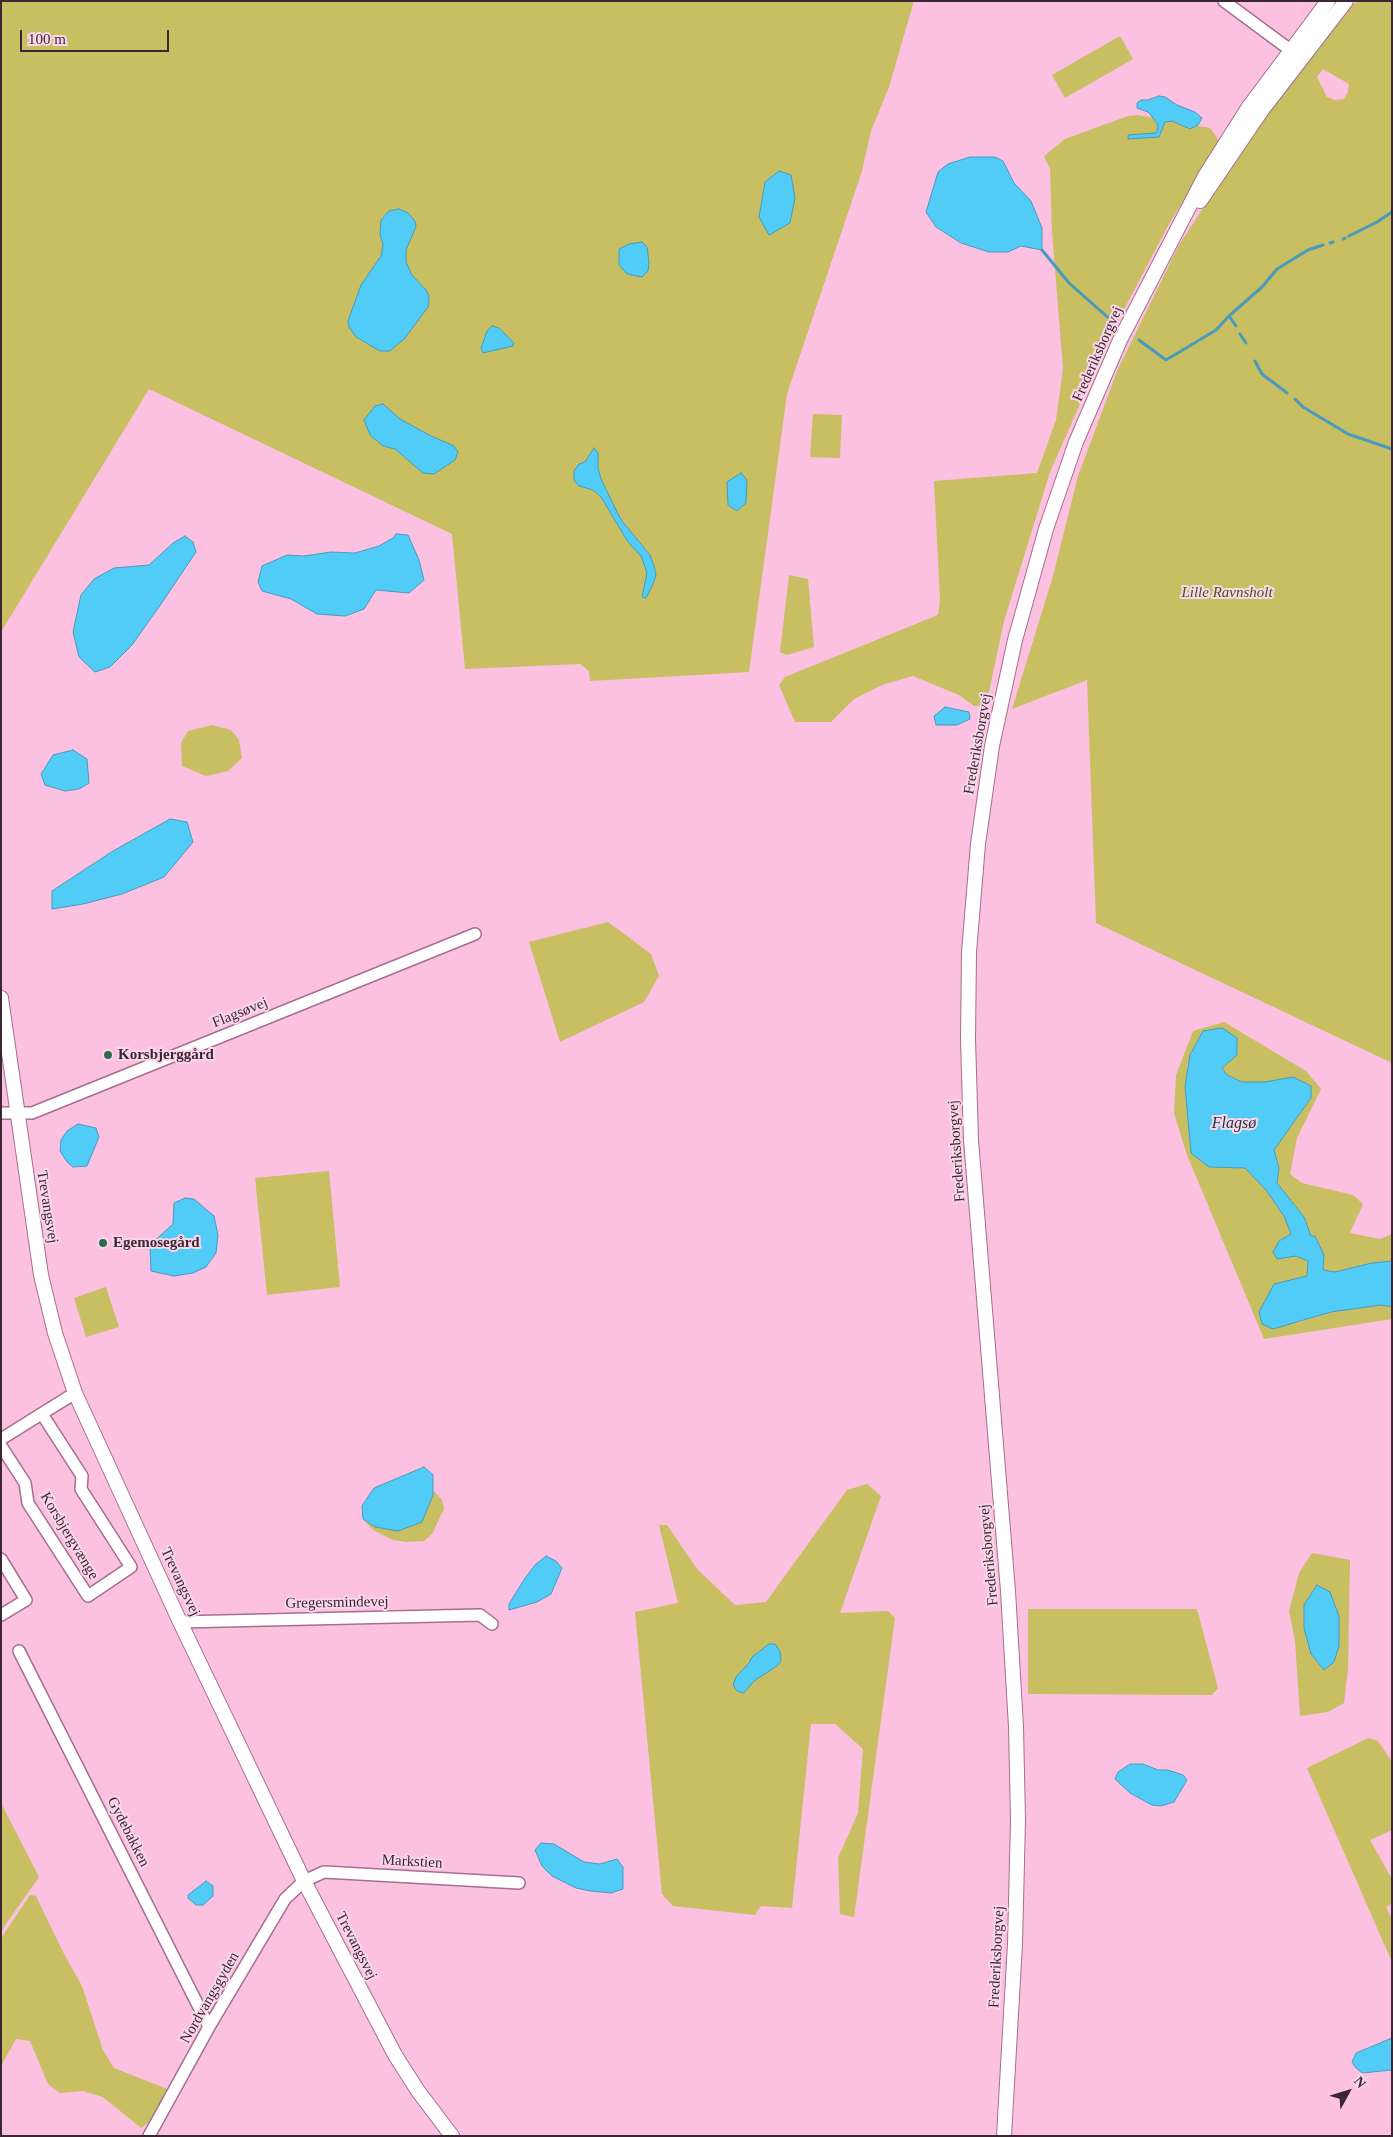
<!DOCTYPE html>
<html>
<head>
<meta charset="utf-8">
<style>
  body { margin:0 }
  #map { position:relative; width:1393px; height:2137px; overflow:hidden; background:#fcc0e1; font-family:Georgia,serif }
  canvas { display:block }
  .frame { position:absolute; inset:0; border:2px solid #3d2633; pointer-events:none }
  .north { position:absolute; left:1323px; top:2067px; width:50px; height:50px; -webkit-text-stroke:4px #fad6e9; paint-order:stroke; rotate:51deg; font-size:14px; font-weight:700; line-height:20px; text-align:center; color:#3d2633 }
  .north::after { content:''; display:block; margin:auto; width:18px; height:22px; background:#3d2633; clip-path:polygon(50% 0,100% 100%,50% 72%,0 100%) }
  .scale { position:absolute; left:20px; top:30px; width:149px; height:22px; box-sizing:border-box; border:2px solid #3d2633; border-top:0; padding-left:6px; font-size:15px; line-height:18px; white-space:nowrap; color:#3d2633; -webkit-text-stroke:4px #fad6e9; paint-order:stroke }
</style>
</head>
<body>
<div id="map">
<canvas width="1393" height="2137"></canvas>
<div class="frame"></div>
<div class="north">N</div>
<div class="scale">100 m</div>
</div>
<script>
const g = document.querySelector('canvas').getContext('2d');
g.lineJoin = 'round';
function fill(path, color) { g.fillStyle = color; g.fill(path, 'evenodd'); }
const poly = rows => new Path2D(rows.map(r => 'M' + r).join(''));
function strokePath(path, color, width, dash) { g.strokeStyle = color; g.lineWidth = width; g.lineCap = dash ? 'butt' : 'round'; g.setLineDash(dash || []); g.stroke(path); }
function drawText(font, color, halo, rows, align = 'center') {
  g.font = font + ' Georgia,serif'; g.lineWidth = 4; g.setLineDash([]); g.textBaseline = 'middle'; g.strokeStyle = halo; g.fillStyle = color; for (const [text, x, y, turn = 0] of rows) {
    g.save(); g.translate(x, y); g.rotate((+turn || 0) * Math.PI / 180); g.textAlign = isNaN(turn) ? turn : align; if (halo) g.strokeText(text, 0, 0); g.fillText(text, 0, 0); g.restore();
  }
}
fill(poly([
  [1,1,914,1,889,87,871,131,862,171,787,394,749,672,590,681,589,671,580,664,465,669,452,534,149,389,1,632],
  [1357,1,1392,1,1392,1063,1096,923,1087,680,1012,709,1053,576,1078,476,1118,369,1179,245,1239,152,1326,36],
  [1323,69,1349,84,1348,92,1344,99,1335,100,1327,97,1317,77],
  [1120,36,1133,59,1065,98,1052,75],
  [1138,115,1210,128,1220,142,1170,222,1109,338,1050,472,1004,621,986,706,974,706,959,695,913,676,882,685,854,699,831,722,795,722,779,685,785,677,938,615,940,600,934,481,1037,473,1056,420,1063,369,1052,232,1050,169,1044,156,1065,139,1128,116],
  [813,414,842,415,840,458,810,457],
  [789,575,808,579,814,647,787,655,780,652],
  [212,725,231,730,239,740,242,758,228,771,206,776,182,766,181,743,188,731],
  [608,922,651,954,659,976,644,1002,560,1042,529,942],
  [1224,1022,1306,1071,1321,1089,1297,1138,1290,1174,1302,1183,1353,1195,1363,1204,1350,1233,1380,1239,1392,1234,1392,1261,1372,1263,1335,1272,1323,1270,1324,1255,1311,1236,1304,1217,1277,1183,1279,1168,1274,1150,1311,1098,1293,1077,1265,1082,1242,1082,1227,1075,1221,1068,1203,1031,1190,1055,1187,1068,1209,1167,1245,1168,1266,1190,1284,1216,1291,1234,1279,1241,1296,1256,1308,1261,1307,1276,1295,1279,1297,1323,1331,1312,1381,1305,1392,1307,1392,1319,1264,1339,1187,1155,1174,1113,1176,1075,1193,1031],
  [329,1171,340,1287,267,1295,255,1178],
  [106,1287,119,1327,86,1337,74,1298],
  [867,1484,881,1496,840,1613,888,1611,895,1618,854,1917,840,1914,838,1858,858,1813,863,1749,835,1724,811,1724,792,1908,761,1906,755,1915,673,1906,662,1894,635,1612,678,1603,659,1525,667,1525,698,1570,735,1605,766,1602,847,1490],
  [433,1490,442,1500,444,1509,432,1534,424,1541,407,1542,393,1540,373,1530,363,1519,375,1527,433,1495],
  [1312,1553,1350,1560,1348,1669,1344,1703,1328,1712,1300,1716,1295,1641,1289,1611,1299,1573],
  [1028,1609,1197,1609,1218,1688,1212,1695,1028,1694],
  [1368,1738,1378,1741,1392,1762,1392,1830,1370,1840,1392,1879,1392,1903,1386,1907,1392,1919,1392,1962,1307,1768],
  [1,1803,39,1877,1,1931],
  [30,1895,36,1896,63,1952,82,1986,103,2050,114,2068,167,2089,149,2122,141,2128,103,2097,83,2091,60,2093,48,2084,30,2041,16,2039,1,2066,1,1938]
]), '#c7bf62');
const water = poly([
  [1159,96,1165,97,1177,105,1195,112,1202,118,1198,125,1190,129,1172,121,1165,122,1159,137,1128,139,1128,135,1156,133,1158,128,1157,123,1148,112,1137,108,1137,103,1141,100,1148,100,1159,96],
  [970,157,995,157,1003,161,1014,183,1031,201,1042,228,1042,250,1021,246,1008,252,989,252,961,243,936,227,926,212,938,172,948,164,970,157],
  [779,171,791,175,795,198,790,223,769,235,759,217,765,182,779,171],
  [399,209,408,213,415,221,416,227,406,250,406,262,412,275,426,290,429,296,429,301,428,307,405,338,390,351,380,351,356,337,349,327,348,321,361,285,381,256,383,244,380,235,381,220,389,211,399,209],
  [642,242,647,247,649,263,648,271,642,277,627,274,619,265,619,249,629,244,642,242],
  [492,326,499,328,514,343,513,346,483,353,481,348,487,331,492,326],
  [383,404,400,419,429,435,454,446,458,452,455,460,434,474,423,473,395,449,383,446,370,435,364,420,375,406,383,404],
  [594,448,598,453,598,468,601,479,617,512,622,521,650,555,654,566,656,574,654,582,646,598,642,597,647,573,641,556,628,542,601,497,593,490,579,486,574,480,574,471,579,464,585,462,594,448],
  [741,473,747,480,746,503,737,511,728,505,727,482,741,473],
  [396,534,408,535,419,560,424,580,409,593,376,590,364,609,345,616,317,614,291,599,262,591,258,582,262,566,287,555,304,556,331,552,355,553,379,546,393,538,396,534],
  [185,536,193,542,196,552,161,604,132,645,110,667,95,672,79,657,73,632,81,595,94,579,114,568,149,565,173,543,185,536],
  [945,707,969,712,970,719,957,725,936,725,934,716,945,707],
  [73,750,87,759,89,783,79,789,65,791,45,785,41,774,53,755,73,750],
  [170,819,187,822,193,842,164,877,122,894,83,904,52,909,52,891,113,851,170,819],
  [1222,1028,1237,1038,1237,1055,1222,1068,1227,1075,1242,1082,1265,1082,1293,1077,1311,1086,1311,1098,1274,1150,1279,1168,1277,1183,1304,1217,1311,1236,1315,1236,1324,1255,1323,1270,1335,1272,1372,1263,1392,1261,1392,1307,1381,1305,1331,1312,1273,1329,1262,1324,1259,1312,1274,1284,1307,1276,1308,1261,1296,1256,1277,1259,1273,1252,1279,1241,1291,1234,1284,1216,1266,1190,1245,1168,1209,1167,1191,1153,1185,1086,1190,1055,1203,1031,1222,1028],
  [78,1124,96,1128,99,1137,87,1166,73,1167,67,1162,60,1151,61,1140,67,1131,78,1124],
  [185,1198,194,1199,214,1216,218,1235,216,1253,206,1267,193,1273,174,1276,151,1271,150,1245,173,1224,174,1203,185,1198],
  [424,1467,433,1475,433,1495,422,1522,398,1531,375,1527,363,1519,362,1506,374,1488,424,1467],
  [546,1556,556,1561,562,1568,551,1594,537,1602,509,1610,509,1604,525,1578,535,1565,546,1556],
  [1317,1585,1330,1592,1339,1616,1339,1646,1334,1662,1324,1670,1311,1654,1304,1628,1304,1605,1317,1585],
  [769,1644,775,1644,780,1651,781,1661,777,1666,754,1681,744,1693,737,1691,733,1685,736,1677,749,1663,752,1657,769,1644],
  [1130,1764,1143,1764,1158,1770,1168,1770,1183,1775,1187,1780,1174,1802,1161,1806,1152,1805,1130,1793,1115,1779,1118,1772,1130,1764],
  [541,1843,554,1844,584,1862,600,1864,617,1859,623,1867,623,1889,611,1893,591,1891,576,1888,552,1876,542,1866,535,1850,541,1843],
  [206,1881,213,1886,213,1896,203,1905,196,1905,188,1898,188,1895,206,1881],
  [1392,2038,1392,2070,1362,2073,1355,2067,1352,2062,1356,2053,1392,2038]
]);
fill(water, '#50ccf6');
strokePath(water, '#4a9abc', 1);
strokePath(poly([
  [1349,236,1377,222,1392,212],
  [1343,239,1345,238],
  [1330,243,1333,242],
  [1042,250,1069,283,1112,321],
  [1229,316,1236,326],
  [1240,334,1246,343],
  [1139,340,1166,360,1216,330,1229,316,1262,287,1277,269,1308,250,1323,245],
  [1255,361,1262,374,1287,393],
  [1295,399,1303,407,1348,434,1392,449]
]), '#4a9abc', 3);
const minor = poly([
  [1224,1,1297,55],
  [1,1113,32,1113,475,934],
  [1,1439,75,1393],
  [1,1446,25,1483,28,1503,88,1596,131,1567,81,1489,82,1476,42,1414],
  [1,1559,26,1600,1,1615],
  [180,1622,480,1615,492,1624],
  [19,1651,209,2027],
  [149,2136,209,2027,285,1899,304,1881,324,1872,519,1883]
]);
const tertiary = poly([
  [1200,201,1262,110,1346,1],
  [1,998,41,1275,55,1333,75,1393,180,1622,304,1881,395,2055,418,2091,452,2136],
  [1004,2136,1015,1944,1018,1820,1016,1727,1008,1591,971,1140,968,1039,969,952,978,844,992,746,1015,640,1046,529,1076,442,1120,340,1205,176,1248,108,1328,1]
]);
strokePath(minor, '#a56f8e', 14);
strokePath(tertiary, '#a56f8e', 16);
strokePath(minor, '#fff', 11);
strokePath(tertiary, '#fff', 14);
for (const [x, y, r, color] of [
  [108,1055,5,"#306951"],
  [103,1243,5,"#306951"]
]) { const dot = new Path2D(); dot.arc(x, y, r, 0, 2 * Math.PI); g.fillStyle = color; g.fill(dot); strokePath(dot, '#fad6e9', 2); }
drawText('15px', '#3d2633', '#fad6e9', [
  ["Frederiksborgvej",1098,354,-66],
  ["Frederiksborgvej",978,744,-80],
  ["Flagsøvej",240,1013,-22],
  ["Frederiksborgvej",957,1151,-94],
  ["Trevangsvej",47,1207,81],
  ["Korsbjergvænge",69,1536,59],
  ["Frederiksborgvej",989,1555,-95],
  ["Trevangsvej",180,1582,65],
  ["Gregersmindevej",337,1603,-1],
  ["Gydebakken",128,1832,63],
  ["Markstien",412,1862,3],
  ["Trevangsvej",356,1946,63],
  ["Frederiksborgvej",997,1957,-87],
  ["Nordvangsgyden",210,1998,-60]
]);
drawText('italic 15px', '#544f1a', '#fad6e9', [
  ["Lille Ravnsholt",1227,593]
]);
drawText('bold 15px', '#3d2633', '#fad6e9', [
  ["Korsbjerggård",118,1055],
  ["Egemosegård",113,1243]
], 'left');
drawText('italic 16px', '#1b3640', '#fad6e9', [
  ["Flagsø",1234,1124]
]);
</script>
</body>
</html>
